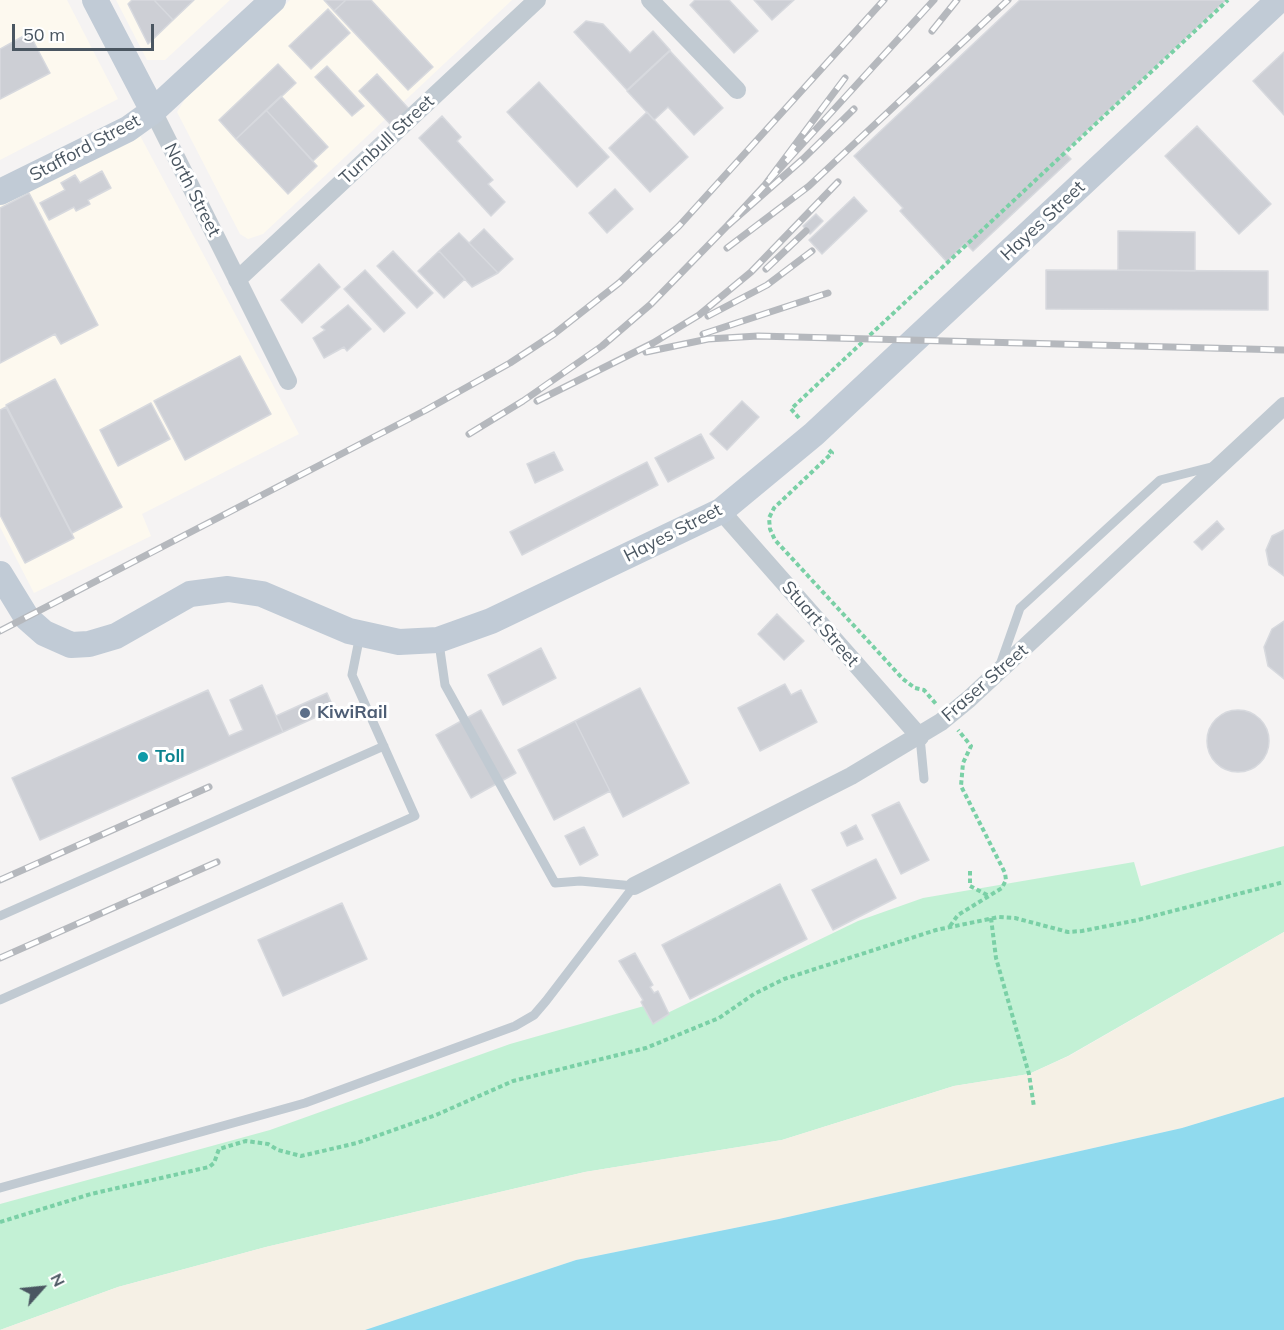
<!DOCTYPE html>
<html>
<head>
<meta charset="utf-8">
<style>
  body { margin:0 }
  #map { position:relative; width:1284px; height:1330px; overflow:hidden; background:#f5f3f3; font-family:Mulish,sans-serif }
  canvas { display:block }
  .north { position:absolute; left:12px; top:1258px; width:60px; height:60px; -webkit-text-stroke:4px #fff; paint-order:stroke; rotate:63deg; font-size:16px; font-weight:700; line-height:24px; text-align:center; color:#4a5661 }
  .north::after { content:''; display:block; margin:auto; width:21px; height:27px; background:#4a5661; clip-path:polygon(50% 0,100% 100%,50% 72%,0 100%) }
  .scale { position:absolute; left:12px; top:24px; width:142px; height:27px; box-sizing:border-box; border:3px solid #4a5661; border-top:0; padding-left:8px; font-size:18px; line-height:21px; white-space:nowrap; color:#4a5661; -webkit-text-stroke:4px #fff; paint-order:stroke }
</style>
</head>
<body>
<div id="map">
<canvas width="1284" height="1330"></canvas>
<div class="north">N</div>
<div class="scale">50 m</div>
</div>
<script>
const g = document.querySelector('canvas').getContext('2d');
g.lineJoin = 'round';
function fill(path, color) { g.fillStyle = color; g.fill(path, 'evenodd'); }
const poly = rows => new Path2D(rows.map(r => 'M' + r).join(''));
function strokePath(path, color, width, dash) { g.strokeStyle = color; g.lineWidth = width; g.lineCap = dash ? 'butt' : 'round'; g.setLineDash(dash || []); g.stroke(path); }
function drawText(font, color, halo, rows, align = 'center') {
  g.font = font + ' Mulish,sans-serif'; g.lineWidth = 6; g.setLineDash([]); g.textBaseline = 'middle'; g.strokeStyle = halo; g.fillStyle = color; for (const [text, x, y, turn = 0] of rows) {
    g.save(); g.translate(x, y); g.rotate((+turn || 0) * Math.PI / 180); g.textAlign = isNaN(turn) ? turn : align; if (halo) g.strokeText(text, 0, 0); g.fillText(text, 0, 0); g.restore();
  }
}
fill(poly([
  [0,0,67,0,118,99,0,160],
  [116,0,230,0,165,60,147,60],
  [290,0,512,0,263,234,248,239,240,234,177,112,185,99],
  [136,128,299,434,142,514,151,536,34,593,0,527,0,198]
]), '#fdf9ef');
fill(poly([
  [1284,846,1284,932,1068,1056,1029,1074,954,1086,782,1140,585,1172,266,1247,118,1287,0,1330,0,1204,270,1130,510,1044,644,1006,653,1020,858,921,923,898,1134,862,1141,886]
]), '#c3f1d5');
fill(poly([
  [1284,932,1284,1097,1182,1128,779,1219,576,1260,365,1330,0,1330,118,1287,266,1247,585,1172,782,1140,954,1086,1029,1074,1069,1056]
]), '#f5f0e5');
fill(poly([
  [1284,1097,1284,1330,365,1330,576,1260,779,1219,1182,1128]
]), '#90daee');
const building = poly([
  [132,0,154,0,173,20,148,44,128,4,132,0],
  [154,0,194,0,173,20,154,0],
  [324,0,346,0,334,11,324,0],
  [346,0,371,0,433,67,408,90,334,11,346,0],
  [695,0,729,0,758,31,734,53,690,5,695,0],
  [754,0,794,0,772,20,754,0],
  [1020,0,1226,0,1064,152,1071,159,973,251,965,243,947,262,900,211,903,208,854,156,1020,0],
  [328,9,350,33,311,69,289,46,328,9],
  [586,21,603,24,630,53,653,31,670,50,627,90,574,32,586,21],
  [29,33,50,73,0,99,0,49,29,33],
  [670,51,723,108,694,135,668,107,654,120,627,91,670,51],
  [1284,52,1284,115,1253,81,1284,52],
  [278,64,296,83,236,139,219,120,278,64],
  [327,66,364,106,352,116,315,77,327,66],
  [377,74,409,109,392,126,359,91,377,74],
  [539,82,609,157,577,187,507,112,539,82],
  [281,96,328,147,313,161,266,110,281,96],
  [266,110,317,166,288,194,236,139,266,110],
  [647,112,688,157,650,192,609,148,647,112],
  [442,116,461,137,457,141,493,180,488,184,505,202,491,216,419,138,442,116],
  [1197,126,1271,204,1239,234,1165,156,1197,126],
  [102,171,111,188,88,200,90,204,76,211,74,207,49,220,40,203,65,190,61,183,75,175,80,183,102,171],
  [615,189,633,209,607,233,589,213,615,189],
  [29,193,98,325,61,344,55,334,0,363,0,208,29,193],
  [854,197,867,211,822,254,809,240,854,197],
  [816,214,823,221,810,234,803,226,816,214],
  [484,229,513,259,498,273,469,243,484,229],
  [1118,231,1195,232,1195,271,1118,270,1118,231],
  [459,233,469,243,498,273,472,287,439,251,459,233],
  [393,251,433,293,417,308,377,266,393,251],
  [439,251,465,279,444,298,418,271,439,251],
  [319,264,340,287,302,323,281,300,319,264],
  [365,270,405,313,384,332,344,289,365,270],
  [1046,270,1268,271,1268,310,1046,309,1046,270],
  [348,305,371,329,347,351,344,347,324,358,313,338,325,330,321,327,348,305],
  [240,356,271,414,185,460,154,401,240,356],
  [55,379,122,507,72,533,6,405,55,379],
  [742,401,759,417,727,450,710,434,742,401],
  [151,403,170,439,118,466,100,430,151,403],
  [6,407,74,538,25,563,0,515,0,410,6,407],
  [701,434,714,458,668,482,655,458,701,434],
  [554,452,563,470,535,483,527,464,554,452],
  [647,462,658,485,522,555,510,532,647,462],
  [1217,521,1224,529,1202,550,1194,542,1217,521],
  [1284,530,1284,576,1269,565,1266,550,1272,536,1284,530],
  [777,614,804,641,784,660,758,634,777,614],
  [1284,621,1284,679,1268,666,1264,647,1272,629,1284,621],
  [541,648,556,678,503,705,488,675,541,648],
  [785,684,791,695,801,690,817,722,760,751,738,708,785,684],
  [262,685,283,732,40,840,12,778,208,690,229,736,243,730,230,700,262,685],
  [640,688,689,783,623,817,575,721,640,688],
  [327,693,334,709,283,732,276,716,327,693],
  [481,710,516,773,471,798,436,735,481,710],
  '1207 741a31 31 0 1 1 62 0a31 31 0 1 1-62 0Z',
  [575,721,610,791,554,820,518,750,575,721],
  [899,802,929,860,901,874,872,815,899,802],
  [856,825,863,839,847,846,841,833,856,825],
  [584,827,598,855,580,865,565,836,584,827],
  [876,859,896,898,833,930,812,890,876,859],
  [780,884,807,939,690,999,662,945,780,884],
  [342,903,367,959,283,996,258,940,342,903],
  [635,953,653,985,650,987,654,993,658,991,669,1014,653,1024,641,1002,643,1000,619,961,635,953]
]);
fill(building, '#cdcfd5');
strokePath(building, '#d7d9de', 1.5);
strokePath(poly([
  [799,418,791,409,1228,0],
  [829,450,832,453,774,508,769,518,770,529,775,540,903,679,915,688,924,690,936,704],
  [970,871,970,886,989,896],
  [991,918,996,958,1029,1074,1034,1107],
  [950,926,958,915,1002,888,1006,880,1005,873,961,786,963,763,971,746,958,730],
  [0,1222,91,1194,209,1167,214,1163,219,1149,246,1141,268,1144,278,1150,301,1156,357,1143,436,1115,513,1081,646,1048,719,1018,754,994,784,979,936,930,999,917,1015,918,1068,932,1082,931,1138,920,1284,882]
]), '#7ad0a6', 4, [4.5, 3]);
strokePath(poly([
  [439,643,445,685,555,883,580,881,634,886],
  [1000,665,1020,608,1160,480,1215,466],
  [920,737,924,779],
  [0,916,384,746],
  [0,1000,415,816,352,675,360,635],
  [0,1188,305,1103,515,1026,534,1015,546,1001,634,886]
]), '#c1cad2', 9);
strokePath(poly([
  [650,0,737,90],
  [153,111,288,381],
  [237,280,537,0],
  [721,511,920,737],
  [634,886,851,776,941,722,969,699,1284,406]
]), '#c1cad2', 18);
strokePath(poly([
  [95,0,153,111],
  [0,192,128,129,153,111,273,0],
  [0,574,27,618,44,633,71,645,89,644,116,636,190,594,228,589,262,594,349,631,399,642,438,640,491,621,721,511,814,434,1279,0]
]), '#c1cbd6', 26);
const rail = poly([
  [932,31,957,0],
  [845,78,764,186,934,0],
  [764,186,727,226,803,159,854,109],
  [727,248,809,186,1008,0],
  [766,269,806,231],
  [708,316,767,285,812,251],
  [703,334,828,293],
  [646,352,708,339,758,336,1284,350],
  [537,401,653,343,699,315,751,272,838,182],
  [469,434,523,401,602,346,651,304,727,226],
  [0,631,426,410,510,363,554,334,619,283,679,226,884,0],
  [0,880,209,787],
  [0,958,217,862]
]);
strokePath(rail, '#b5b8bd', 7);
strokePath(rail, '#fff', 4.5, [14]);
for (const [x, y, r, color] of [
  [305,713,6,"#5c6f8a"],
  [143,757,6,"#0f9aa8"]
]) { const dot = new Path2D(); dot.arc(x, y, r, 0, 2 * Math.PI); g.fillStyle = color; g.fill(dot); strokePath(dot, '#fff', 2); }
drawText('18px', '#4a5661', '#fff', [
  ["Turnbull Street",387,140,-43],
  ["Stafford Street",85,148,-28],
  ["North Street",192,190,63],
  ["Hayes Street",1043,221,-43],
  ["Hayes Street",673,533,-27],
  ["Stuart Street",820,624,49],
  ["Fraser Street",985,683,-41]
]);
drawText('bold 18px', '#4e5e75', '#fff', [
  ["KiwiRail",317,713]
], 'left');
drawText('bold 18px', '#0d838f', '#fff', [
  ["Toll",155,757]
], 'left');
</script>
</body>
</html>
